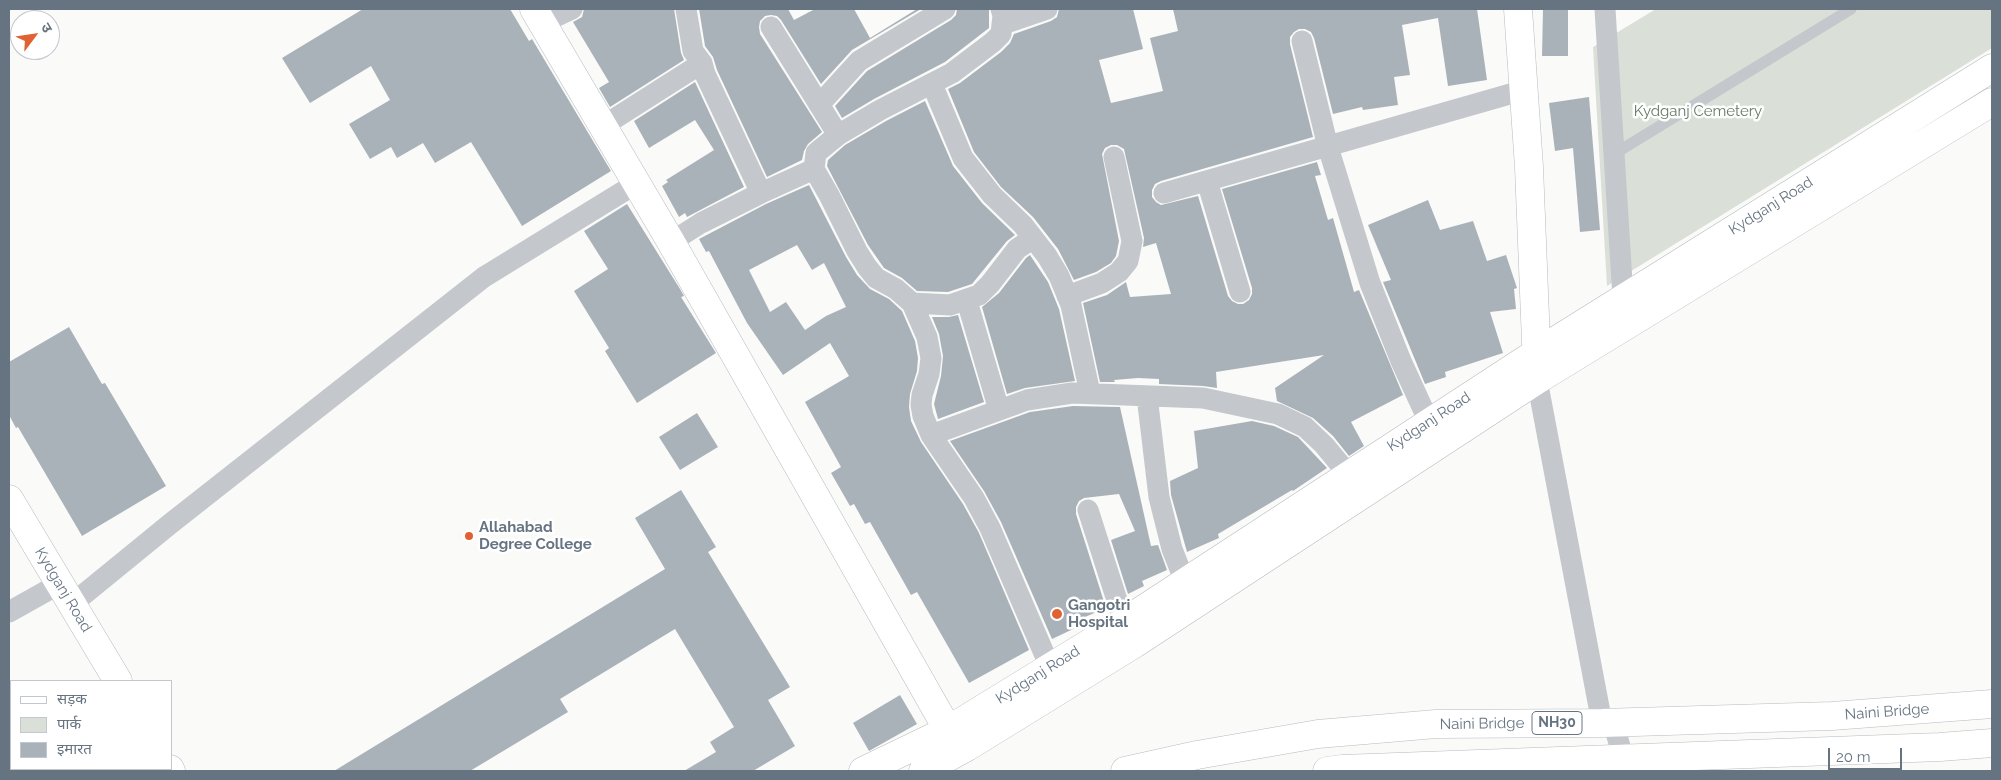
<!DOCTYPE html>
<html>
<head>
<meta charset="utf-8">
<style>
  body { margin:0 }
  #map { position:relative; width:2001px; height:780px; overflow:hidden; background:#fafaf8; font-family:Raleway,"Noto Sans Devanagari",sans-serif }
  canvas { display:block }
  .frame { position:absolute; inset:0; border:10px solid #667482; pointer-events:none }
  .legend { position:absolute; left:10px; top:680px; width:162px; height:90px; box-sizing:border-box; background:#fff; border:1px solid #c2c7cd; margin:0; padding:6px 9px; list-style:none; font-size:15px; color:#667482 }
  .legend li { display:flex; align-items:center; gap:10px; height:25px }
  .legend b { width:25px; border:1px solid #c2c7cd }
  .north { position:absolute; left:10px; top:10px; width:50px; height:50px; box-sizing:border-box; background:#fff; border:1px solid #c2c7cd; border-radius:50%; rotate:59deg; font-size:14px; font-weight:700; line-height:20px; text-align:center; color:#667482 }
  .north::after { content:''; display:block; margin:auto; width:18px; height:22px; background:#e06232; clip-path:polygon(50% 0,100% 100%,50% 72%,0 100%) }
  .scale { position:absolute; left:1828px; top:748px; width:74px; height:22px; box-sizing:border-box; border:2px solid #667482; border-top:0; padding-left:6px; font-size:15px; line-height:18px; white-space:nowrap; color:#667482; -webkit-text-stroke:4px #fff; paint-order:stroke }
</style>
</head>
<body>
<div id="map">
<canvas width="2001" height="780"></canvas>
<div class="frame"></div>
<ul class="legend">
<li><b style="height:6px;background:#fff"></b>सड़क</li>
<li><b style="height:14px;background:#dadfd7"></b>पार्क</li>
<li><b style="height:14px;background:#aab2b9"></b>इमारत</li>
</ul>
<div class="north">उ</div>
<div class="scale">20 m</div>
</div>
<script>
const g = document.querySelector('canvas').getContext('2d');
g.lineJoin = 'round';
function fill(path, color) { g.fillStyle = color; g.fill(path, 'evenodd'); }
const poly = rows => new Path2D(rows.map(r => 'M' + r).join(''));
function strokePath(path, color, width, dash) { g.strokeStyle = color; g.lineWidth = width; g.lineCap = dash ? 'butt' : 'round'; g.setLineDash(dash || []); g.stroke(path); }
function drawText(font, color, halo, rows, align = 'center') {
  g.font = font + ' Raleway,sans-serif'; g.lineWidth = 5; g.setLineDash([]); g.textBaseline = 'middle'; g.strokeStyle = halo; g.fillStyle = color; for (const [text, x, y, turn = 0] of rows) {
    g.save(); g.translate(x, y); g.rotate((+turn || 0) * Math.PI / 180); g.textAlign = isNaN(turn) ? turn : align; if (halo) g.strokeText(text, 0, 0); g.fillText(text, 0, 0); g.restore();
  }
}
fill(poly([
  [1656,9,1992,9,1992,48,1607,286,1593,47]
]), '#dadfd7');
fill(poly([
  [363,9,510,9,529,41,532,39,611,171,522,226,471,142,435,163,423,143,397,158,391,147,370,159,349,124,390,100,371,66,310,103,282,58],
  [584,9,674,9,681,53,684,60,610,107,599,88,609,82,573,22,582,17],
  [699,9,788,9,794,20,815,9,854,9,870,38,917,9,921,9,852,50,821,84,781,20,777,16,771,15,765,16,760,21,759,27,760,34,822,132,808,144,804,151,802,160,767,177,717,70,713,57,705,46],
  [957,9,989,9,989,28,945,62,874,99,842,118,835,106,867,71,951,20,956,15],
  [1059,9,1133,9,1143,49,1099,60,1111,103,1163,91,1150,38,1178,31,1173,9,1477,9,1487,80,1448,86,1438,18,1402,25,1410,75,1394,77,1398,105,1363,110,1362,107,1333,114,1314,38,1311,32,1305,29,1299,29,1294,32,1290,37,1290,44,1313,137,1161,181,1155,184,1152,190,1152,197,1156,202,1161,205,1198,196,1228,296,1232,301,1238,304,1243,304,1249,300,1252,294,1252,288,1222,189,1317,162,1321,175,1315,176,1328,220,1333,218,1354,292,1359,290,1403,395,1351,422,1364,446,1349,456,1333,436,1313,418,1277,401,1275,388,1324,355,1216,372,1217,388,1203,386,1159,384,1159,379,1138,378,1114,380,1115,382,1100,382,1083,303,1107,295,1126,282,1130,297,1171,294,1156,243,1143,247,1144,238,1124,149,1117,145,1111,145,1105,148,1102,154,1119,241,1116,256,1111,263,1096,272,1074,280,1058,249,1033,217,1001,187,974,152,948,89,960,83,1001,52,1010,43,1014,34,1051,21,1057,17],
  [1543,9,1568,9,1568,56,1542,56],
  [695,82,744,187,687,217,685,213,679,217,662,186,668,182,666,180,714,150,695,120,649,148,634,121],
  [1589,97,1600,230,1580,232,1573,148,1555,151,1549,103],
  [925,101,953,166,982,203,1015,235,1007,241,972,284,948,292,917,291,902,278,884,268,868,245,827,166,828,160,845,145,886,121],
  [809,185,846,257,857,275,870,289,889,299,902,311,915,341,918,358,917,371,910,394,909,407,911,421,921,442,963,504,979,533,1029,650,969,683,917,592,911,595,870,522,865,524,854,504,850,506,831,473,841,467,805,402,849,376,830,343,783,375,747,323,709,251,706,252,699,239,766,204],
  [797,245,812,270,824,263,846,307,826,316,805,330,786,302,770,312,749,270],
  [1428,200,1440,230,1473,221,1487,261,1506,255,1517,288,1514,289,1516,309,1490,312,1503,353,1445,372,1446,377,1425,384,1383,282,1391,280,1368,225],
  [627,204,680,289,684,296,681,297,716,353,637,403,605,351,609,348,574,291,608,269,584,231],
  [1030,255,1048,282,1059,309,1075,381,1025,388,1007,394,982,307,999,293,1026,258],
  [958,315,984,402,938,419,934,404,941,376,943,356,939,334,932,317,949,317],
  [69,327,102,384,105,383,166,486,82,536,18,427,16,428,9,415,9,362],
  [1073,406,1120,407,1151,546,1158,545,1167,570,1142,581,1144,586,1128,594,1111,540,1135,531,1119,494,1084,498,1079,501,1076,507,1076,514,1106,608,1085,617,1088,622,1052,639,1001,522,984,491,950,441,1030,412],
  [697,413,718,447,680,470,659,437],
  [1252,421,1274,426,1298,437,1327,468,1293,491,1292,490,1218,534,1219,538,1187,552,1171,495,1170,481,1198,468,1194,431],
  [681,490,716,547,708,552,790,687,768,700,795,746,753,771,684,771,716,752,710,742,734,727,675,629,560,699,568,712,470,771,334,771,665,569,635,518],
  [900,695,917,724,869,751,853,723]
]), '#aab2b9');
const secondary = poly([
  [534,9,671,242,948,730,955,746],
  [1518,9,1529,167,1537,367],
  [9,499,118,681],
  [170,769,171,771],
  [863,771,948,730,1124,622,1536,353,1992,68],
  [923,771,967,747,1134,644,1537,380,1992,102]
]);
const highway = poly([
  [1125,771,1197,755,1318,734,1436,724,1602,723,1832,716,1992,704],
  [1327,771,1342,769,1940,747,1992,743]
]);
strokePath(secondary, '#b6bbc0', 29);
strokePath(highway, '#b7babe', 29);
strokePath(poly([
  [1614,154,1851,9]
]), '#c4c7cb', 11);
strokePath(poly([
  [686,9,693,51,702,63,705,74,761,193,814,169,829,195,857,251,867,267,876,278,896,289,912,303,927,337,931,358,929,374,922,395,921,405,923,416,931,435,974,498,990,528,1050,667],
  [1605,9,1623,298],
  [542,23,572,9],
  [1003,24,1047,9],
  [771,27,838,135],
  [1302,41,1328,147,1370,283,1401,361,1429,422],
  [932,84,963,158,992,195,1023,225,1047,256,1059,276,1071,305,1090,393],
  [819,105,859,61,945,9],
  [603,126,702,63],
  [814,169,816,153,838,135,880,110,952,73,993,42,1001,34,1003,15,1001,9],
  [1207,181,1240,292],
  [1164,193,1524,90],
  [671,242,701,223,761,193],
  [1067,296,1102,283,1119,272,1128,261,1132,241,1114,157],
  [967,301,999,410],
  [912,303,950,305,979,295,990,284,1017,249,1033,238],
  [1537,380,1602,723],
  [1147,396,1159,497,1172,549,1185,582],
  [931,435,1027,400,1072,393,1203,398,1278,414,1305,427,1324,445,1349,475],
  [1088,510,1124,622],
  [72,604,170,524,484,277,637,183],
  [9,612,59,584],
  [1613,722,1627,771]
]), '#c4c7cb', 21);
strokePath(secondary, '#fff', 28);
strokePath(highway, '#fff', 28);
for (const [x, y, r, color] of [
  [469,536,5,"#e06232"],
  [1057,614,6,"#e06232"]
]) { const dot = new Path2D(); dot.arc(x, y, r, 0, 2 * Math.PI); g.fillStyle = color; g.fill(dot); strokePath(dot, '#fff', 2); }
for (const [x, y, w] of [
  [1557,723,50]
]) { const box = new Path2D(); box.roundRect(x - w / 2, y - 11.5, w, 23, 4); g.fillStyle = '#fff'; g.fill(box); strokePath(box, '#667482', 1); }
drawText('bold 14px', '#667482', null, [
  ["NH30",1557,723]
]);
drawText('15px', '#677a64', '#fff', [
  ["Kydganj Cemetery",1698,111]
]);
drawText('15px', '#667482', '#fff', [
  ["Kydganj Road",1771,206,-32],
  ["Kydganj Road",1429,422,-33],
  ["Kydganj Road",63,590,59],
  ["Kydganj Road",1038,675,-32],
  ["Naini Bridge",1887,712,-4],
  ["Naini Bridge",1482,724,-1]
]);
drawText('bold 15px', '#667482', '#fff', [
  ["Allahabad",479,527],
  ["Degree College",479,544],
  ["Gangotri",1068,605],
  ["Hospital",1068,622]
], 'left');
</script>
</body>
</html>
